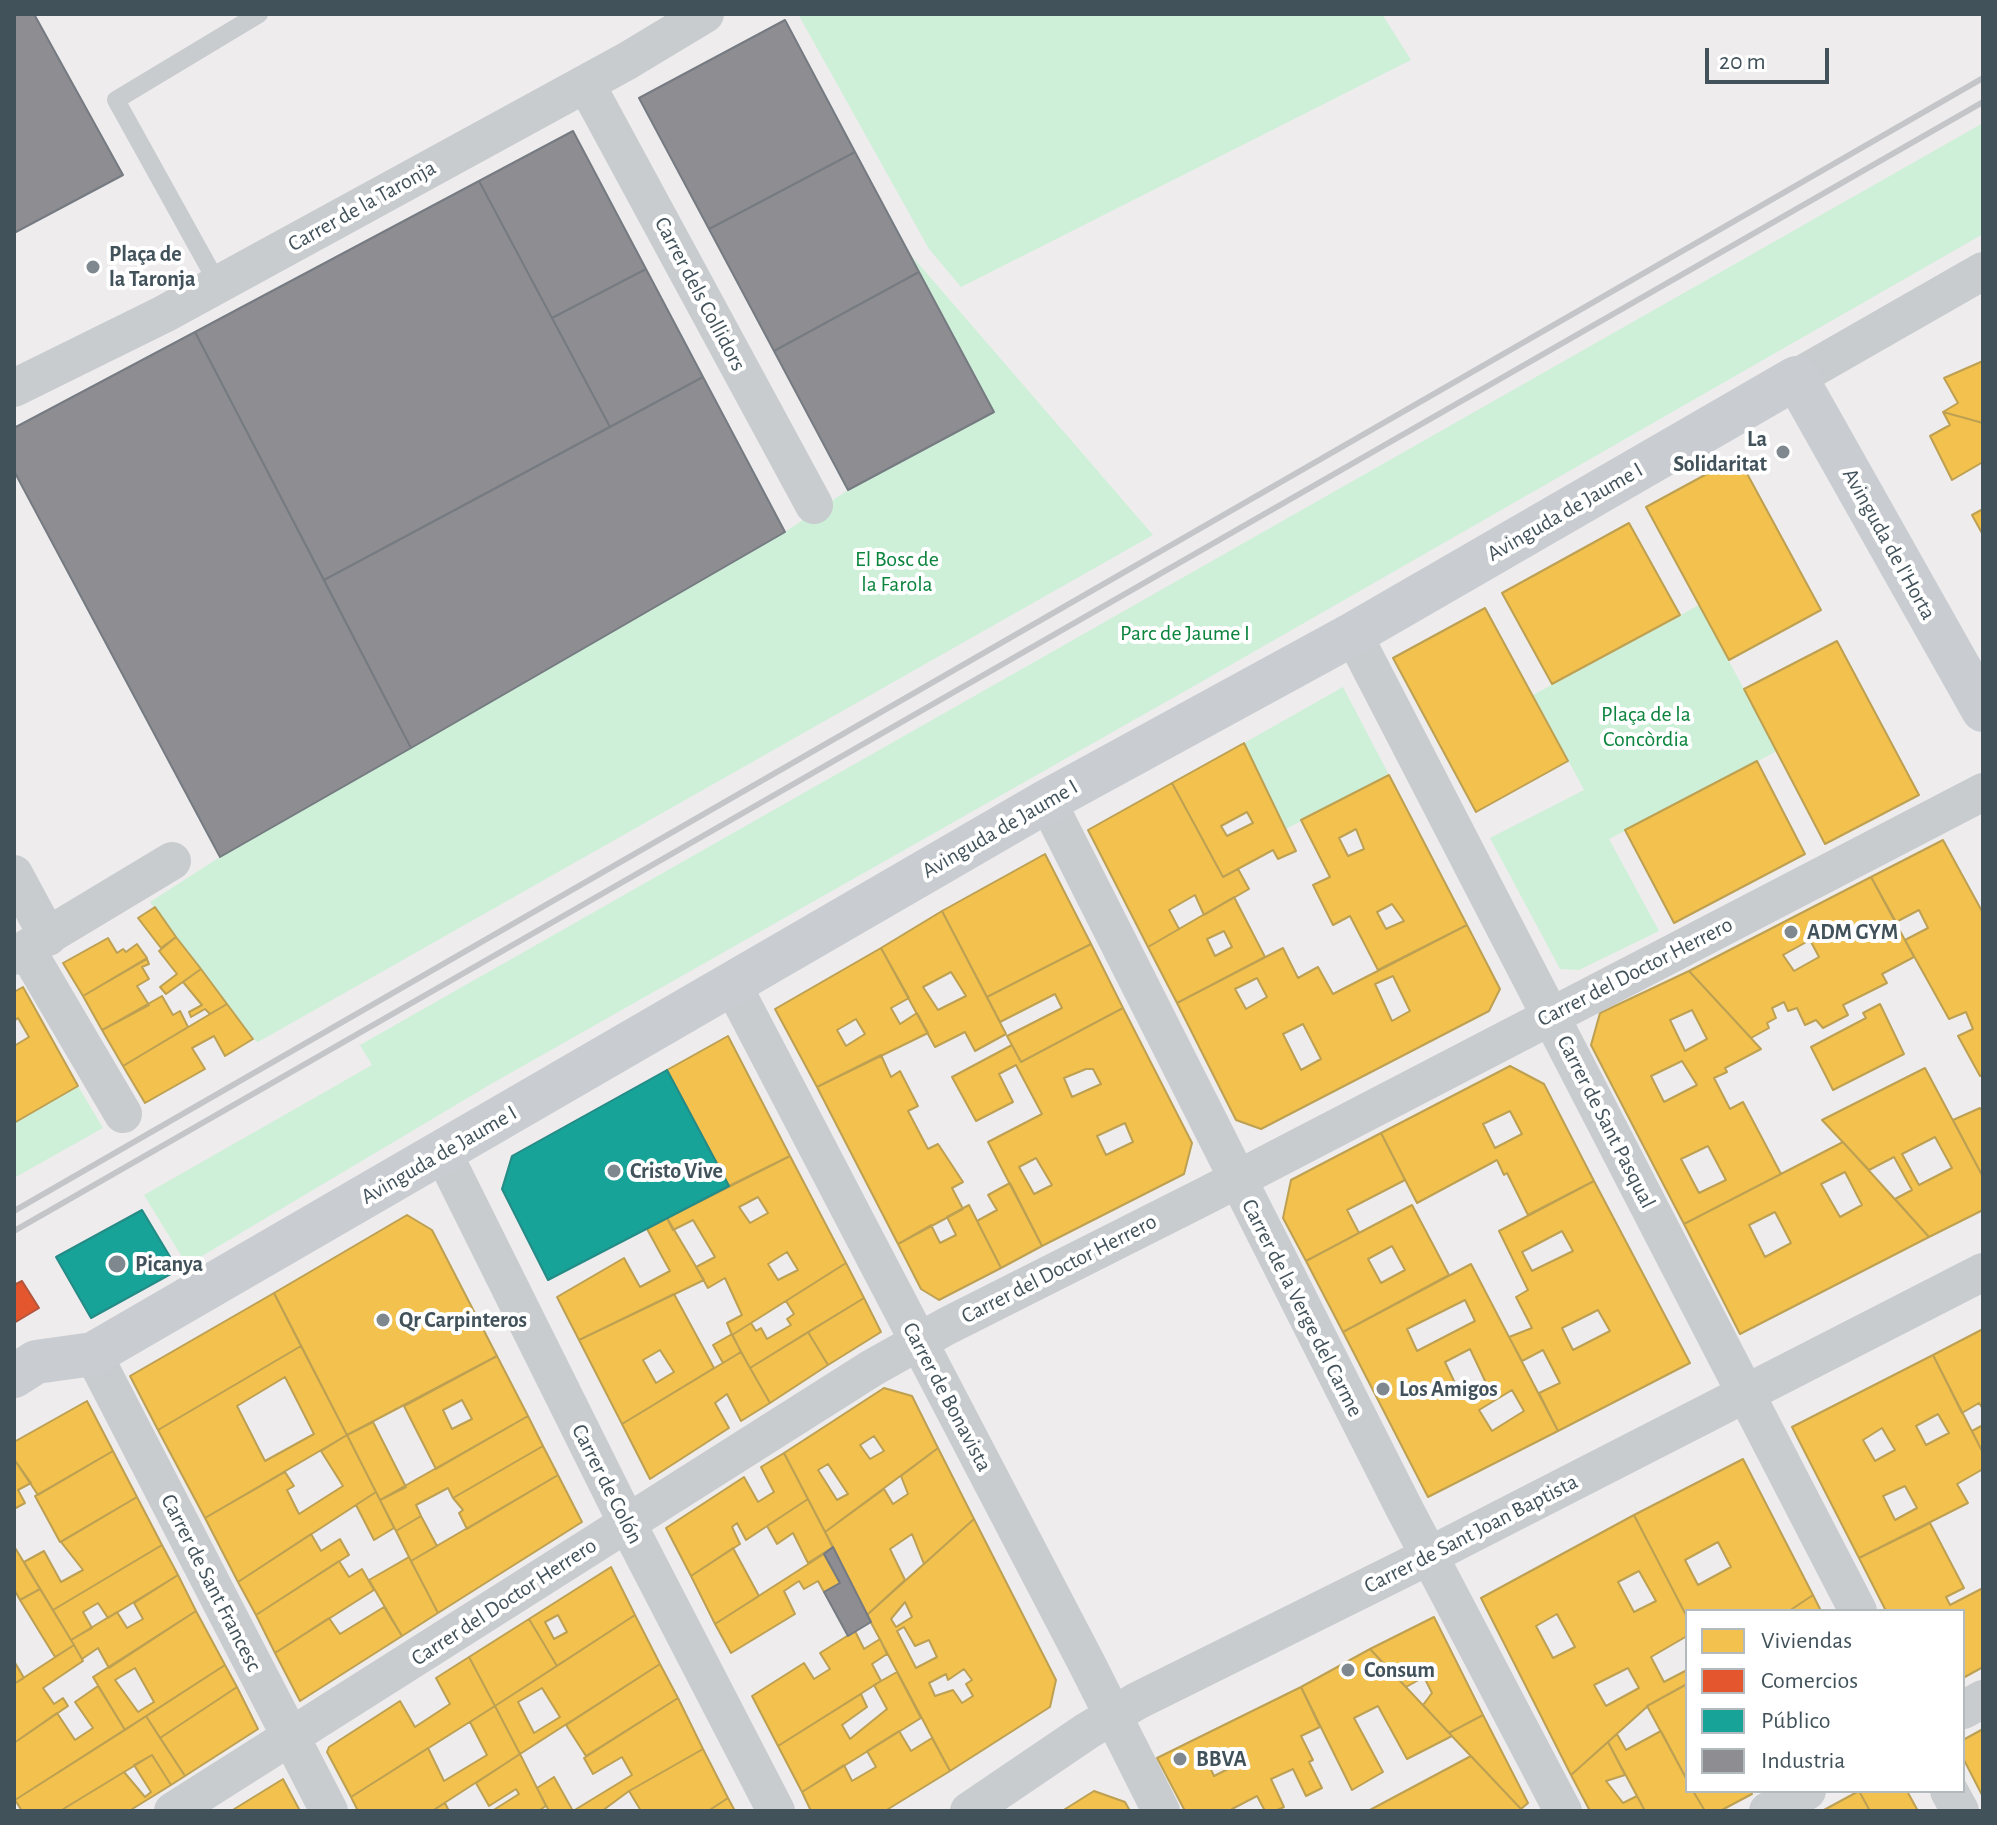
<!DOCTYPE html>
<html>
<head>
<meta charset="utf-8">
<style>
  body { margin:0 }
  #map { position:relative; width:1997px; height:1825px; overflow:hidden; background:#eeeced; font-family:"Alegreya Sans",sans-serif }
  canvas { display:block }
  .frame { position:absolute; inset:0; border:16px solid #42525b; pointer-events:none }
  .legend { position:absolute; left:1685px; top:1609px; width:280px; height:184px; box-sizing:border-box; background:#fff; border:2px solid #b3babd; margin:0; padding:10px 14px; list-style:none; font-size:24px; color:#42525b }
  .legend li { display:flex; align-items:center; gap:16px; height:40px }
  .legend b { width:40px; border:2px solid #b3babd }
  .scale { position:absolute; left:1705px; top:48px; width:124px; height:36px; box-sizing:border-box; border:4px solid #42525b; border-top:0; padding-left:10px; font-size:24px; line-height:28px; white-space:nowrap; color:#42525b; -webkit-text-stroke:6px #fff; paint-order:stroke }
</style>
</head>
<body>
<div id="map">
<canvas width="1997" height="1825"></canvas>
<div class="frame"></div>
<ul class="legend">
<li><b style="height:22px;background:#f2c14e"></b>Viviendas</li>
<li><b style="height:22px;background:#e4572e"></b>Comercios</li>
<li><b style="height:22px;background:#17a398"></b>Público</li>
<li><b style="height:22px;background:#8d8d92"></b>Industria</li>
</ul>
<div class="scale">20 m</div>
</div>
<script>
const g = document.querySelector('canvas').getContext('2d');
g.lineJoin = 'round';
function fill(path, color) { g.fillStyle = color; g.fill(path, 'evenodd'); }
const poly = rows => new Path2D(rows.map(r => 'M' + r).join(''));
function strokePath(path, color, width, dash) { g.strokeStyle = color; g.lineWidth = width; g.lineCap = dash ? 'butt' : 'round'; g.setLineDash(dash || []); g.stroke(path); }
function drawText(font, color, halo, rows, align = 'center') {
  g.font = font + ' "Alegreya Sans",sans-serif'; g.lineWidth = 8; g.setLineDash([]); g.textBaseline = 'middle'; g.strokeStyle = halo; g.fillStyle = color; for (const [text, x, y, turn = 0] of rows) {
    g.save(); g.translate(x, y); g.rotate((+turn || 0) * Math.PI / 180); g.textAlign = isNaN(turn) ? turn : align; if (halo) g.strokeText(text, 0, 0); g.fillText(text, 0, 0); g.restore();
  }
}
fill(poly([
  [798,14,1382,14,1411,60,961,287,929,249],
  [1983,123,1983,234,1201,682,491,1084,187,1265,144,1195,372,1065,360,1045],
  [911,255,1153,535,258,1042,253,1039,150,902,220,857,785,532,848,490,994,412],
  [1699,605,1777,751,1609,839,1659,931,1579,970,1560,969,1490,838,1584,790,1533,695],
  [1343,687,1389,775,1286,829,1244,743],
  [78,1086,103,1128,14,1178,14,1123]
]), '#cef0d8');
const homes = poly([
  [1983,361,1983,423,1943,412,1958,403,1944,378,1983,361],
  [1943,412,1983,423,1983,462,1952,480,1930,436,1950,425,1943,412],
  [1738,457,1821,610,1729,660,1646,507,1738,457],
  [1983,509,1983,535,1972,515,1983,509],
  [1629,523,1680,615,1552,684,1502,593,1629,523],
  [1485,608,1568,761,1476,812,1393,658,1485,608],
  [1837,641,1919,795,1825,844,1744,689,1837,641],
  [1244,743,1296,851,1278,859,1273,850,1223,877,1172,783,1244,743],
  [1247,812,1253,823,1227,836,1221,826,1247,812],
  [1757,761,1805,854,1674,923,1625,830,1757,761],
  [1389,775,1467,925,1378,970,1350,916,1333,925,1313,885,1330,877,1301,820,1389,775],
  [1356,829,1364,849,1348,856,1339,838,1356,829],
  [1392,904,1404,921,1386,929,1377,912,1392,904],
  [1172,783,1223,877,1238,869,1249,889,1204,915,1195,895,1169,910,1179,929,1148,947,1088,830,1172,783],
  [1943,840,1983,913,1983,1075,1980,1076,1958,1036,1973,1029,1966,1012,1949,1019,1905,940,1928,928,1919,910,1896,922,1871,877,1943,840],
  [1045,854,1091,944,987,997,942,911,1045,854],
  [1871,877,1914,957,1882,974,1887,983,1843,1005,1848,1015,1823,1028,1816,1020,1805,1025,1797,1008,1788,1011,1784,1002,1772,1008,1776,1018,1767,1023,1769,1028,1751,1038,1689,971,1871,877],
  [1810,940,1819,957,1794,971,1783,955,1810,940],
  [1234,897,1265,957,1177,1003,1148,947,1234,897],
  [1224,931,1232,947,1215,956,1207,939,1224,931],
  [155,907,176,937,161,948,138,918,155,907],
  [942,911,1006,1034,975,1051,965,1032,935,1047,881,948,942,911],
  [951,972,966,996,938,1010,923,987,951,972],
  [1467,925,1500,989,1489,1011,1261,1129,1236,1120,1177,1003,1283,948,1298,978,1318,967,1333,994,1467,925],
  [1393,976,1410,1011,1392,1021,1375,984,1393,976],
  [1257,978,1267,997,1246,1009,1235,989,1257,978],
  [1303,1024,1321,1059,1301,1070,1283,1034,1303,1024],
  [176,937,201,969,166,994,160,987,177,974,159,951,176,937],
  [108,938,117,953,123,949,126,952,137,944,147,958,83,996,63,963,108,938],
  [1091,944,1123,1008,1021,1062,1007,1036,1062,1008,1055,994,1000,1022,987,997,1091,944],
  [881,948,909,998,891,1008,900,1024,917,1013,928,1033,817,1087,775,1009,881,948],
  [856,1019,865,1034,846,1046,837,1030,856,1019],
  [147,959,149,964,142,967,149,979,137,986,149,1005,102,1030,83,996,147,959],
  [201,969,227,1004,210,1014,205,1009,191,1017,189,1012,202,1005,183,982,201,969],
  [1689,971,1761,1049,1725,1068,1727,1072,1714,1078,1730,1109,1743,1102,1781,1174,1684,1224,1591,1045,1600,1013,1689,971],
  [1692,1010,1707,1039,1685,1051,1670,1020,1692,1010],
  [1682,1061,1697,1085,1664,1102,1651,1076,1682,1061],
  [1708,1146,1726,1180,1699,1193,1681,1159,1708,1146],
  [23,987,78,1086,14,1123,14,1046,29,1037,18,1018,14,1021,14,992,23,987],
  [162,996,173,1015,180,1011,188,1027,123,1066,102,1030,162,996],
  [227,1004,253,1039,225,1056,214,1036,192,1048,205,1069,145,1103,123,1066,227,1004],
  [1880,1004,1904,1054,1833,1090,1811,1047,1866,1018,1863,1013,1880,1004],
  [1123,1008,1192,1143,1184,1174,1042,1246,988,1142,1042,1114,1016,1065,999,1074,1013,1102,976,1121,952,1077,1012,1045,1021,1062,1123,1008],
  [1086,1069,1093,1069,1101,1084,1072,1097,1064,1078,1086,1069],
  [1125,1123,1133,1142,1106,1155,1097,1136,1125,1123],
  [1036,1158,1052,1185,1034,1194,1019,1167,1036,1158],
  [728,1036,790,1156,729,1186,667,1070,728,1036],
  [881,1055,891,1077,900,1071,918,1106,908,1111,928,1149,938,1144,963,1182,952,1188,963,1209,898,1244,817,1087,881,1055],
  [1510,1066,1544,1084,1594,1181,1528,1215,1507,1173,1504,1175,1497,1160,1417,1203,1381,1133,1510,1066],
  [1510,1111,1522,1134,1495,1148,1483,1124,1510,1111],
  [1925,1068,1983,1177,1983,1210,1929,1237,1895,1199,1912,1190,1894,1157,1869,1170,1822,1120,1925,1068],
  [1935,1137,1952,1168,1919,1185,1902,1154,1935,1137],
  [1980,1108,1983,1112,1983,1177,1953,1120,1980,1108],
  [1381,1133,1405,1180,1347,1210,1359,1233,1306,1261,1283,1218,1291,1180,1381,1133],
  [1843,1142,1929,1237,1740,1334,1684,1224,1843,1142],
  [1845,1172,1862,1205,1840,1217,1821,1184,1845,1172],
  [1775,1212,1791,1243,1765,1257,1749,1225,1775,1212],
  [790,1156,846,1263,732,1335,727,1323,742,1315,725,1278,708,1288,696,1267,715,1257,693,1220,673,1230,667,1218,790,1156],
  [758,1197,768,1213,750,1223,739,1207,758,1197],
  [787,1252,798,1270,778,1280,768,1264,787,1252],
  [1594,1181,1690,1363,1558,1431,1539,1393,1560,1383,1543,1350,1522,1361,1509,1337,1532,1328,1516,1297,1528,1290,1499,1231,1594,1181],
  [1562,1231,1573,1251,1532,1271,1522,1252,1562,1231],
  [1598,1310,1610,1331,1573,1350,1562,1328,1598,1310],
  [1010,1183,1042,1246,1001,1268,977,1221,997,1210,988,1195,1010,1183],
  [969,1205,1001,1268,939,1300,921,1289,898,1244,931,1225,940,1243,956,1235,947,1217,969,1205],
  [1412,1205,1449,1275,1343,1332,1306,1261,1412,1205],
  [1392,1246,1405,1270,1381,1283,1368,1259,1392,1246],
  [407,1215,432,1230,497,1356,347,1435,274,1293,407,1215],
  [667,1218,704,1280,579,1340,557,1297,624,1258,640,1287,670,1271,647,1229,667,1218],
  [846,1263,864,1298,750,1368,732,1335,751,1323,756,1331,761,1328,767,1339,791,1325,787,1319,794,1314,786,1301,846,1263],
  [1471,1264,1558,1431,1428,1497,1343,1332,1471,1264],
  [1465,1300,1475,1321,1417,1351,1407,1329,1465,1300],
  [1470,1349,1487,1385,1462,1398,1445,1362,1470,1349],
  [1512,1390,1524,1411,1492,1431,1479,1410,1512,1390],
  [274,1293,301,1346,158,1430,130,1376,274,1293],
  [674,1294,714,1368,622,1424,579,1340,674,1294],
  [660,1350,674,1372,656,1383,643,1360,660,1350],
  [864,1298,881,1332,828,1365,808,1332,864,1298],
  [1983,1329,1983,1409,1979,1403,1962,1413,1933,1355,1983,1329],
  [808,1332,828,1365,770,1403,750,1368,808,1332],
  [732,1334,741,1352,723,1363,713,1345,732,1334],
  [301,1346,347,1435,205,1518,158,1430,301,1346],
  [285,1377,314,1434,265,1461,237,1406,285,1377],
  [741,1352,770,1403,741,1421,727,1394,715,1403,729,1428,650,1479,622,1424,741,1352],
  [1933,1355,1983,1453,1983,1469,1957,1484,1968,1503,1859,1558,1792,1427,1933,1355],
  [1938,1414,1949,1433,1926,1445,1916,1426,1938,1414],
  [1882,1428,1895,1450,1875,1461,1863,1440,1882,1428],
  [1905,1486,1917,1508,1895,1520,1883,1496,1905,1486],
  [497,1356,528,1416,436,1469,404,1406,497,1356],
  [462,1400,472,1419,452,1429,443,1410,462,1400],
  [884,1388,912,1396,938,1448,825,1532,784,1453,884,1388],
  [874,1436,884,1451,870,1459,860,1445,874,1436],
  [828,1464,848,1494,837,1500,818,1470,828,1464],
  [87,1401,113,1451,38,1495,14,1459,14,1442,87,1401],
  [528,1416,543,1446,453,1498,448,1488,416,1505,421,1516,396,1531,380,1500,528,1416],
  [373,1422,406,1487,380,1500,347,1435,373,1422],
  [1983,1425,1983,1453,1972,1431,1983,1425],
  [347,1435,376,1492,238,1582,205,1518,285,1472,294,1486,287,1490,299,1514,343,1486,321,1451,347,1435],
  [543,1446,558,1475,467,1529,459,1513,463,1510,453,1498,543,1446],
  [938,1448,974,1519,924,1564,912,1534,890,1549,905,1580,867,1615,825,1532,884,1489,893,1504,908,1494,901,1476,938,1448],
  [113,1451,137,1497,60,1542,35,1496,113,1451],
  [784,1453,808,1499,746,1540,737,1523,732,1527,740,1544,691,1576,666,1528,744,1477,758,1502,774,1492,761,1467,784,1453],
  [14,1459,31,1483,18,1490,25,1503,14,1509,14,1459],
  [1743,1459,1813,1595,1789,1611,1687,1611,1687,1617,1634,1515,1743,1459],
  [1718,1542,1731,1567,1698,1585,1685,1560,1718,1542],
  [558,1475,582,1522,438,1613,411,1561,558,1475],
  [376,1492,394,1528,374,1540,356,1505,376,1492],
  [137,1497,162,1545,53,1610,24,1562,44,1551,61,1582,83,1570,61,1542,137,1497],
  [808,1499,833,1547,808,1563,793,1533,777,1544,767,1526,808,1499],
  [1634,1515,1687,1617,1687,1636,1651,1657,1664,1682,1687,1670,1687,1684,1649,1705,1571,1775,1481,1598,1634,1515],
  [1639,1571,1656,1601,1634,1612,1618,1582,1639,1571],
  [1557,1614,1575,1647,1553,1658,1536,1626,1557,1614],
  [1628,1668,1639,1688,1606,1706,1594,1685,1628,1668],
  [421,1516,437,1546,411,1561,396,1531,421,1516],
  [974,1519,1056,1680,1050,1707,950,1771,867,1615,974,1519],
  [905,1602,912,1617,896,1627,891,1619,905,1602],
  [904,1627,915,1646,929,1640,937,1657,916,1668,897,1631,904,1627],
  [964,1669,972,1680,966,1684,973,1696,962,1703,953,1690,935,1696,929,1683,946,1674,948,1680,964,1669],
  [1930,1523,1964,1588,1946,1597,1950,1605,1983,1588,1983,1667,1963,1678,1963,1611,1886,1611,1859,1558,1930,1523],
  [311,1534,321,1551,340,1539,349,1555,256,1615,238,1582,311,1534],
  [162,1545,178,1575,108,1618,98,1603,83,1612,92,1628,71,1640,53,1610,162,1545],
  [14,1546,40,1589,20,1600,14,1589,14,1546],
  [733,1548,759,1596,715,1624,691,1576,733,1548],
  [824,1554,840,1583,824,1592,818,1581,804,1589,799,1581,784,1591,795,1614,731,1653,715,1624,824,1554],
  [409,1557,438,1613,402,1636,369,1580,409,1557],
  [339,1561,349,1577,362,1569,374,1590,275,1653,256,1615,339,1561],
  [611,1567,635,1615,557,1666,529,1619,611,1567],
  [558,1615,567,1632,554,1639,545,1622,558,1615],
  [178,1575,196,1611,109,1668,98,1648,82,1659,71,1640,117,1612,127,1628,143,1619,134,1603,178,1575],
  [40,1589,74,1645,55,1657,20,1600,40,1589],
  [1813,1595,1821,1611,1789,1611,1813,1595],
  [384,1607,402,1636,300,1701,275,1653,329,1618,340,1634,384,1607],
  [196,1611,225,1665,125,1730,93,1677,196,1611],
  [135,1668,154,1702,138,1712,115,1680,135,1668],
  [635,1615,660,1664,520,1754,495,1706,635,1615],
  [542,1688,560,1717,534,1733,518,1702,542,1688],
  [1434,1617,1483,1715,1449,1733,1423,1705,1432,1693,1424,1677,1406,1687,1370,1649,1434,1617],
  [529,1619,557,1666,495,1706,469,1657,529,1619],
  [855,1631,864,1649,880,1639,887,1654,872,1664,881,1681,778,1746,752,1696,804,1663,814,1679,830,1669,820,1653,855,1631],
  [74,1645,83,1661,43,1688,54,1704,63,1698,68,1706,14,1743,14,1684,74,1645],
  [1370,1649,1452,1736,1407,1759,1378,1706,1354,1718,1383,1772,1352,1790,1301,1687,1370,1649],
  [469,1657,495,1706,351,1797,327,1752,329,1747,400,1701,415,1727,450,1704,436,1678,469,1657],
  [14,1661,24,1678,14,1684,14,1661],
  [660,1664,678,1698,586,1756,566,1725,660,1664],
  [225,1665,237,1687,160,1738,146,1716,225,1665],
  [897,1672,921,1718,802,1792,778,1746,861,1694,867,1707,842,1725,850,1739,887,1709,874,1685,897,1672],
  [1687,1684,1687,1780,1647,1706,1687,1684],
  [98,1686,125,1730,15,1800,14,1743,57,1713,75,1740,93,1728,75,1702,98,1686],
  [237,1687,258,1729,185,1776,160,1738,237,1687],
  [1301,1687,1320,1727,1301,1736,1313,1760,1309,1762,1322,1788,1306,1796,1293,1769,1271,1779,1284,1807,1275,1811,1265,1811,1257,1796,1232,1809,1233,1811,1185,1811,1157,1758,1301,1687],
  [1230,1750,1238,1764,1214,1776,1207,1761,1230,1750],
  [678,1698,703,1749,629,1791,602,1811,573,1811,632,1775,622,1757,593,1774,584,1758,678,1698],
  [495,1706,520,1754,432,1811,358,1811,351,1797,428,1748,444,1781,487,1755,470,1722,495,1706],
  [1483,1715,1528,1803,1521,1809,1449,1733,1483,1715],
  [146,1716,185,1776,171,1785,152,1755,60,1811,22,1811,15,1800,146,1716],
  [1983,1729,1983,1797,1963,1758,1963,1740,1983,1729],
  [899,1731,911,1751,932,1738,950,1771,885,1811,811,1811,802,1792,844,1765,852,1781,876,1767,867,1751,899,1731],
  [1661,1731,1687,1780,1687,1791,1693,1791,1705,1811,1645,1811,1608,1742,1617,1734,1626,1750,1661,1731],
  [1608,1742,1625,1775,1606,1781,1623,1803,1637,1796,1645,1811,1590,1811,1571,1775,1608,1742],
  [703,1749,728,1798,708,1811,641,1811,629,1791,703,1749],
  [520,1754,546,1806,538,1811,492,1811,519,1794,516,1789,489,1806,476,1783,520,1754],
  [152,1755,171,1785,129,1811,60,1811,124,1772,145,1797,151,1792,134,1765,152,1755],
  [1471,1756,1521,1809,1518,1811,1368,1811,1471,1756],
  [554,1777,573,1811,549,1811,537,1788,554,1777],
  [283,1779,300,1811,231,1811,283,1779],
  [1094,1791,1125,1802,1130,1811,1062,1811,1094,1791],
  [1693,1791,1751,1791,1752,1794,1720,1811,1705,1811,1693,1791],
  [1859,1791,1907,1791,1918,1811,1870,1811,1859,1791],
  [1859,1791,1870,1811,1822,1811,1859,1791],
  [728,1798,735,1811,708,1811,728,1798],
  [445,1803,449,1811,432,1811,445,1803]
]);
fill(homes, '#f2c14e');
strokePath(homes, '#bda052', 2);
const shops = poly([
  [22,1281,39,1308,14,1323,14,1285,22,1281]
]);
fill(shops, '#e4572e');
strokePath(shops, '#b3563c', 2);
const public = poly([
  [667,1070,729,1186,548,1280,502,1189,512,1156,667,1070],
  [142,1210,178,1270,91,1318,56,1257,142,1210]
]);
fill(public, '#17a398');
strokePath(public, '#248b86', 2);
const industry = poly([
  [14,14,34,14,123,175,14,233,14,14],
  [785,20,855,152,709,229,639,98,785,20],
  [573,131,646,269,552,318,479,181,573,131],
  [855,152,919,272,774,351,709,229,855,152],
  [479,181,610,427,324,580,195,332,479,181],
  [646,269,703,377,610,427,552,318,646,269],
  [919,272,994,412,848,490,774,351,919,272],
  [195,332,411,748,220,857,14,471,14,428,195,332],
  [703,377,785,532,411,748,324,580,703,377],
  [833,1547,871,1622,848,1636,824,1592,840,1583,824,1554,833,1547]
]);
fill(industry, '#8d8d92');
strokePath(industry, '#767b82', 2);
strokePath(poly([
  [218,284,116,100,259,14]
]), '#c8cccf', 18);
strokePath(poly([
  [586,84,814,505],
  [1796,378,1983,271],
  [14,388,164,314,627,61,705,14],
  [1353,634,1858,1611],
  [1047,801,1403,1506,1563,1811],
  [14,874,48,937],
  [26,949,123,1114],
  [14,956,172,861],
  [732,984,1086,1662,1161,1811],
  [443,1153,627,1523,776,1811],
  [93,1354,329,1811],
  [1963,1710,1983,1699],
  [1949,1791,1960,1811],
  [173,1811,872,1368,947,1326,1209,1194,1983,792],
  [969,1811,1087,1731,1137,1701,1405,1568,1983,1272],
  [1768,1811,1807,1791]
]), '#c8cccf', 38);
strokePath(poly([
  [14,1376,36,1362,93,1354,1047,801,1353,634,1796,378,1983,710]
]), '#c9cdd1', 44);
strokePath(poly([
  [14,1211,1983,78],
  [14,1231,1983,102]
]), '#c3c5c8', 6);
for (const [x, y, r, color] of [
  [93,267,8,"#7e888e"],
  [1783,452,8,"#7e888e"],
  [1791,932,8,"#7e888e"],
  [614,1171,8,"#7e888e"],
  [117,1264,10,"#7e888e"],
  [383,1320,8,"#7e888e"],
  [1383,1389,8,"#7e888e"],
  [1348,1670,8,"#7e888e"],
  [1180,1759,8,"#7e888e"]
]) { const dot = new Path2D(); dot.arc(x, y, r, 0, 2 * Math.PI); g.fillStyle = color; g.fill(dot); strokePath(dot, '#fff', 3); }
drawText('22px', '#42525b', '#fff', [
  ["Carrer de la Taronja",362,206,-29],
  ["Carrer dels Collidors",700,294,62],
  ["Avinguda de Jaume I",1565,512,-30],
  ["Avinguda de l'Horta",1889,544,61],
  ["Avinguda de Jaume I",1000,829,-30],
  ["Carrer del Doctor Herrero",1635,972,-27],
  ["Carrer de Sant Pasqual",1606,1122,63],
  ["Avinguda de Jaume I",439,1155,-30],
  ["Carrer del Doctor Herrero",1059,1269,-27],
  ["Carrer de la Verge del Carme",1302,1308,63],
  ["Carrer de Bonavista",947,1397,62],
  ["Carrer de Colón",607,1484,63],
  ["Carrer de Sant Joan Baptista",1471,1534,-27],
  ["Carrer de Sant Francesc",211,1583,63],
  ["Carrer del Doctor Herrero",504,1602,-33]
]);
drawText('bold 22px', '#42525b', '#fff', [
  ["Plaça de",109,254],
  ["la Taronja",109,279],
  ["La",1767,439,"right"],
  ["Solidaritat",1767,464,"right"],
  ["ADM GYM",1807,932],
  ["Cristo Vive",630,1171],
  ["Picanya",135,1264],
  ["Qr Carpinteros",399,1320],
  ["Los Amigos",1399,1389],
  ["Consum",1364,1670],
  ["BBVA",1196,1759]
], 'left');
drawText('22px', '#0b843d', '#fff', [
  ["El Bosc de",897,559],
  ["la Farola",897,584],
  ["Parc de Jaume I",1185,633],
  ["Plaça de la",1646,714],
  ["Concòrdia",1646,739]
]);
</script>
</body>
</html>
